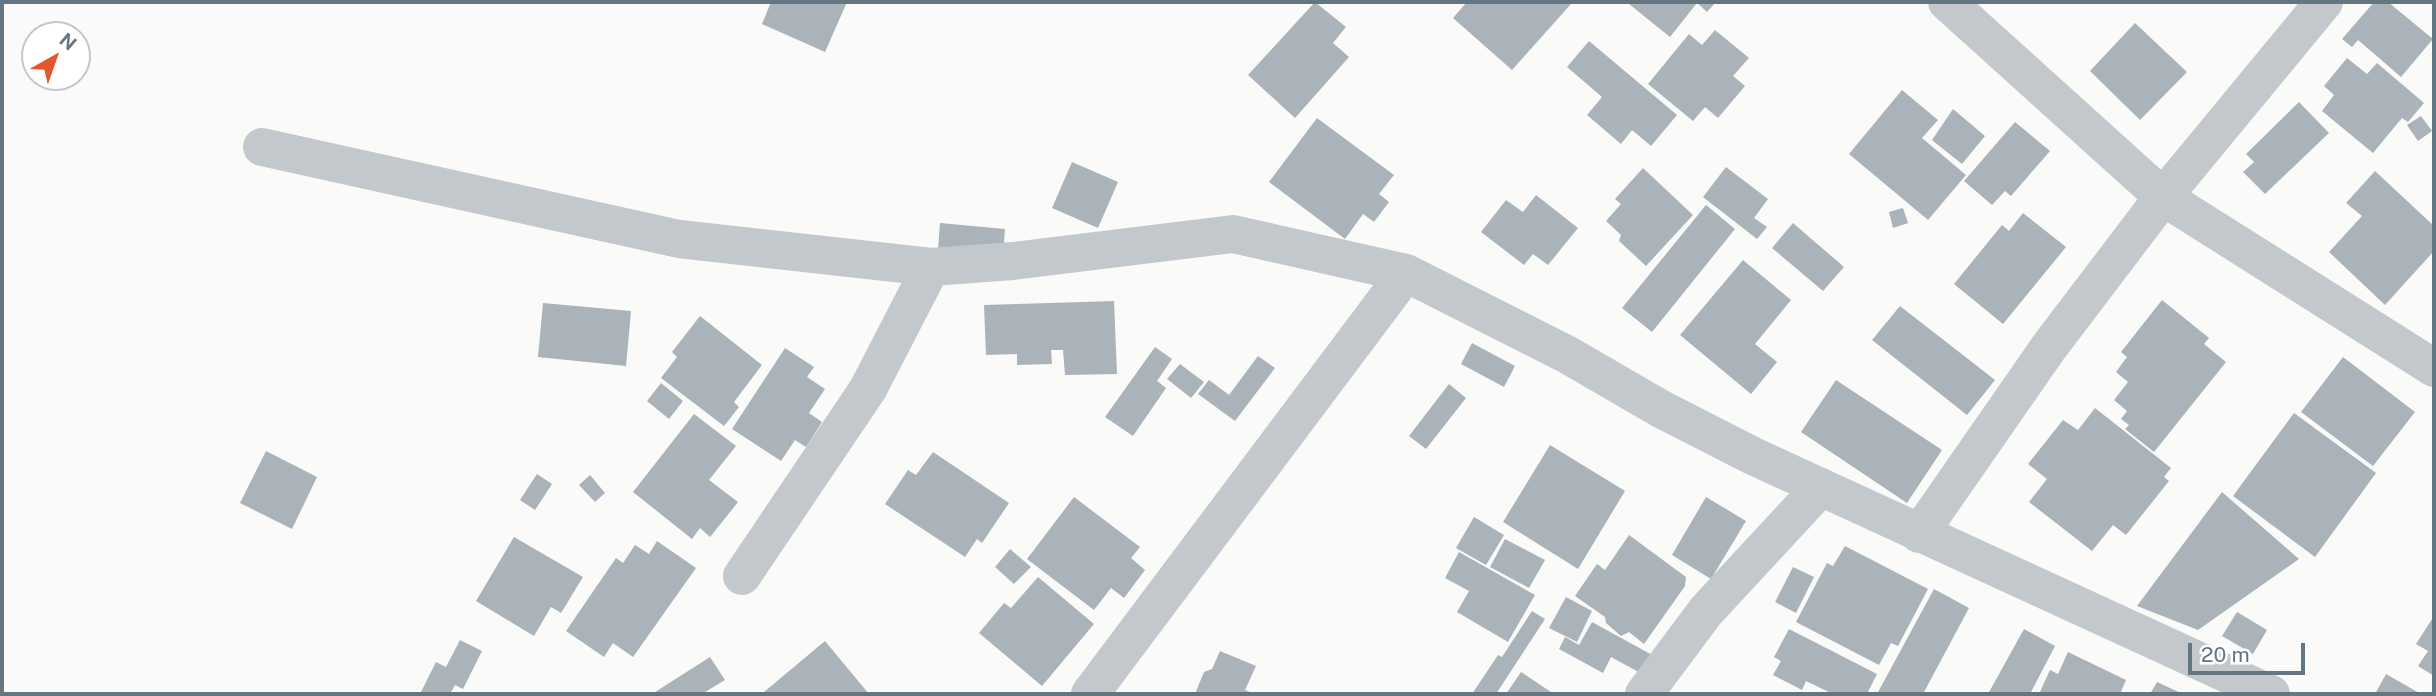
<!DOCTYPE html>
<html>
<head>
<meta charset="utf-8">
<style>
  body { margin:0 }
  #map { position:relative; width:2436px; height:696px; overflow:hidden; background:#fafaf8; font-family:"Public Sans",sans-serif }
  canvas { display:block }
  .frame { position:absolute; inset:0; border:4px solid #657683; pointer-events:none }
  .north { position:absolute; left:21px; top:21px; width:70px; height:70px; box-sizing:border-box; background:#fff; border:2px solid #c1c8cd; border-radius:50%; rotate:40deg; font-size:19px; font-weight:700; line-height:28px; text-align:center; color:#657683 }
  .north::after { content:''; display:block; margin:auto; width:24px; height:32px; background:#e4572e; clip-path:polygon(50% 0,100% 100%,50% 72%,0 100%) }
  .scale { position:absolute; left:2188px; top:643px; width:117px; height:32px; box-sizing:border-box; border:4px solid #657683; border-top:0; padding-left:9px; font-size:21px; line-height:24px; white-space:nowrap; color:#657683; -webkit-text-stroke:5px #fff; paint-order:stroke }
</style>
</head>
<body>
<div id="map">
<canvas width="2436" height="696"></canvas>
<div class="frame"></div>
<div class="north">N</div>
<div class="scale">20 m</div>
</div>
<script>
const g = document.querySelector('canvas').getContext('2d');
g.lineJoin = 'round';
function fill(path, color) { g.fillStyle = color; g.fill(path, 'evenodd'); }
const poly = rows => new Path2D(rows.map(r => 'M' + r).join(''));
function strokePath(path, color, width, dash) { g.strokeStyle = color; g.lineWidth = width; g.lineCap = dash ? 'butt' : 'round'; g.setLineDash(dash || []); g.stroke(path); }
fill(poly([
  [771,2,847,2,825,52,762,24],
  [1315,2,1346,27,1333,43,1349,57,1295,118,1248,75],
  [1467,2,1568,2,1571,4,1512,70,1453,18],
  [1630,2,1716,2,1707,12,1697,3,1670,37,1629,4],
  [2374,2,2388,2,2433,39,2401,77,2358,40,2352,47,2342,39],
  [2135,23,2187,72,2140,120,2090,71],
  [1715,30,1749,58,1733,76,1745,86,1718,118,1705,107,1693,121,1648,84,1689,34,1702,45],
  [1589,41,1677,115,1651,146,1632,130,1621,144,1587,115,1602,97,1567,67],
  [2347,58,2367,74,2377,63,2424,103,2408,122,2402,118,2373,153,2322,111,2334,95,2324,86],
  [1902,90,1938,120,1922,138,1966,175,1928,220,1849,154],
  [2299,102,2329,133,2265,194,2243,172,2254,162,2246,154],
  [1953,109,1985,136,1962,164,1932,140],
  [2421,116,2432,131,2418,141,2407,125],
  [1317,118,1394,175,1379,194,1389,202,1374,222,1363,214,1345,239,1269,182],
  [2015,122,2050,151,2011,196,2005,191,1992,205,1964,181],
  [1072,162,1118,182,1098,228,1052,208],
  [1726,167,1768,199,1754,218,1767,227,1757,239,1703,197],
  [1643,168,1693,215,1646,266,1619,241,1621,235,1606,221,1621,204,1615,199],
  [2375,171,2434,226,2434,251,2385,305,2329,252,2362,216,2346,203],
  [1536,195,1578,228,1548,265,1533,254,1524,265,1481,232,1506,200,1523,212],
  [1706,205,1735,229,1652,332,1622,308],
  [1903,208,1908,223,1893,228,1889,212],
  [2023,213,2066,247,2003,324,1954,284,2002,225,2009,231],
  [940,223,1005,229,1003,256,938,250],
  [1793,223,1844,267,1823,291,1772,248],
  [1743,260,1791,300,1755,344,1777,362,1751,394,1680,335],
  [2162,300,2209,338,2204,344,2226,362,2154,452,2125,429,2129,425,2121,419,2127,411,2114,400,2128,382,2116,372,2127,357,2121,352],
  [1114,301,1117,374,1065,375,1063,350,1051,350,1052,364,1017,365,1017,354,986,355,984,305],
  [543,303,631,311,626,366,538,357],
  [1900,306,1995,380,1967,415,1872,340],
  [700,316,762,365,734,402,739,407,724,426,661,378,677,357,672,352],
  [1472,343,1515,366,1504,387,1461,364],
  [1155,347,1172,359,1157,381,1166,388,1133,436,1105,417],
  [785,348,814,367,807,377,825,389,809,413,822,422,806,447,795,440,781,461,732,429],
  [1258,356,1275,368,1235,421,1198,394,1209,380,1229,395],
  [2343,357,2415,412,2373,466,2301,412],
  [1180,364,1204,382,1191,398,1167,379],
  [1836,380,1942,450,1907,503,1801,432],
  [661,383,683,401,669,419,647,401],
  [1449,384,1466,398,1426,449,1409,436],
  [2095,408,2171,468,2164,477,2169,481,2126,535,2113,525,2092,551,2029,502,2047,479,2028,464,2063,420,2078,430],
  [2294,413,2376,473,2315,557,2233,496],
  [694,414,736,446,709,480,738,502,710,537,700,528,692,539,633,492],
  [1550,445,1625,491,1578,569,1503,522],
  [266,451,317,477,292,529,240,503],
  [933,452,1009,503,982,543,977,539,965,557,885,504,908,470,916,475],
  [537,474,552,484,535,510,520,500],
  [590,475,605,493,595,502,579,485],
  [2222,492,2299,559,2198,630,2137,606],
  [1074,497,1140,547,1131,558,1145,570,1124,598,1111,588,1094,610,1027,559],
  [1706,497,1746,521,1711,579,1672,555],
  [1474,517,1504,535,1486,565,1456,548],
  [1629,535,1686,577,1685,586,1644,644,1629,632,1621,636,1606,623,1605,617,1575,596,1597,564,1605,570],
  [514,537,583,577,561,613,551,607,534,636,476,601],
  [1505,539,1545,560,1529,588,1490,567],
  [657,541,696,568,633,657,613,643,604,657,566,631,616,558,623,563,635,545,649,554],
  [1845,546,1928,589,1898,646,1891,643,1879,665,1796,622,1827,563,1833,566],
  [1010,549,1031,567,1014,584,995,567],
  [1459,552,1535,595,1508,642,1457,612,1469,591,1445,578],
  [1793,567,1814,577,1796,613,1775,602],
  [1038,577,1094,624,1042,686,979,633,1004,603,1011,608],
  [1934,589,1969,608,1923,694,1877,694],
  [1566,597,1592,611,1577,642,1549,628],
  [1532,611,1545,619,1496,694,1472,694,1498,655,1502,657],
  [2237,612,2267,630,2253,654,2222,636],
  [2434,616,2434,676,2418,666,2428,651,2416,644],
  [1592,622,1654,656,1644,675,1611,657,1603,673,1559,649,1565,637,1579,645],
  [1789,629,1877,674,1867,694,1833,694,1806,681,1802,690,1773,675,1781,661,1774,657],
  [2024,629,2055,646,2030,694,1988,694],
  [460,640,482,651,463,689,455,685,450,694,420,694,436,662,446,667],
  [825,641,869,694,766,694,764,692],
  [1220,651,1256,666,1245,690,1255,694,1195,694,1204,672,1212,669],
  [2068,652,2126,680,2120,694,2039,694,2050,670,2058,674],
  [710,657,725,680,702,694,652,694],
  [1521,672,1554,694,1506,694],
  [2386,674,2421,694,2375,694],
  [2157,682,2183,694,2150,694]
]), '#aab3b9');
strokePath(poly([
  [1947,2,2163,197,2434,368],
  [262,147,679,239,931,267,1013,261,1233,234,1406,273,1568,355,1661,409,1753,456,2271,694],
  [1919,534,2049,347,2163,197,2324,2],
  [742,576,868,389,931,267],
  [1090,694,1406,273],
  [1644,694,1706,611,1821,487]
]), '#c3c8cc', 38);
</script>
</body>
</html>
